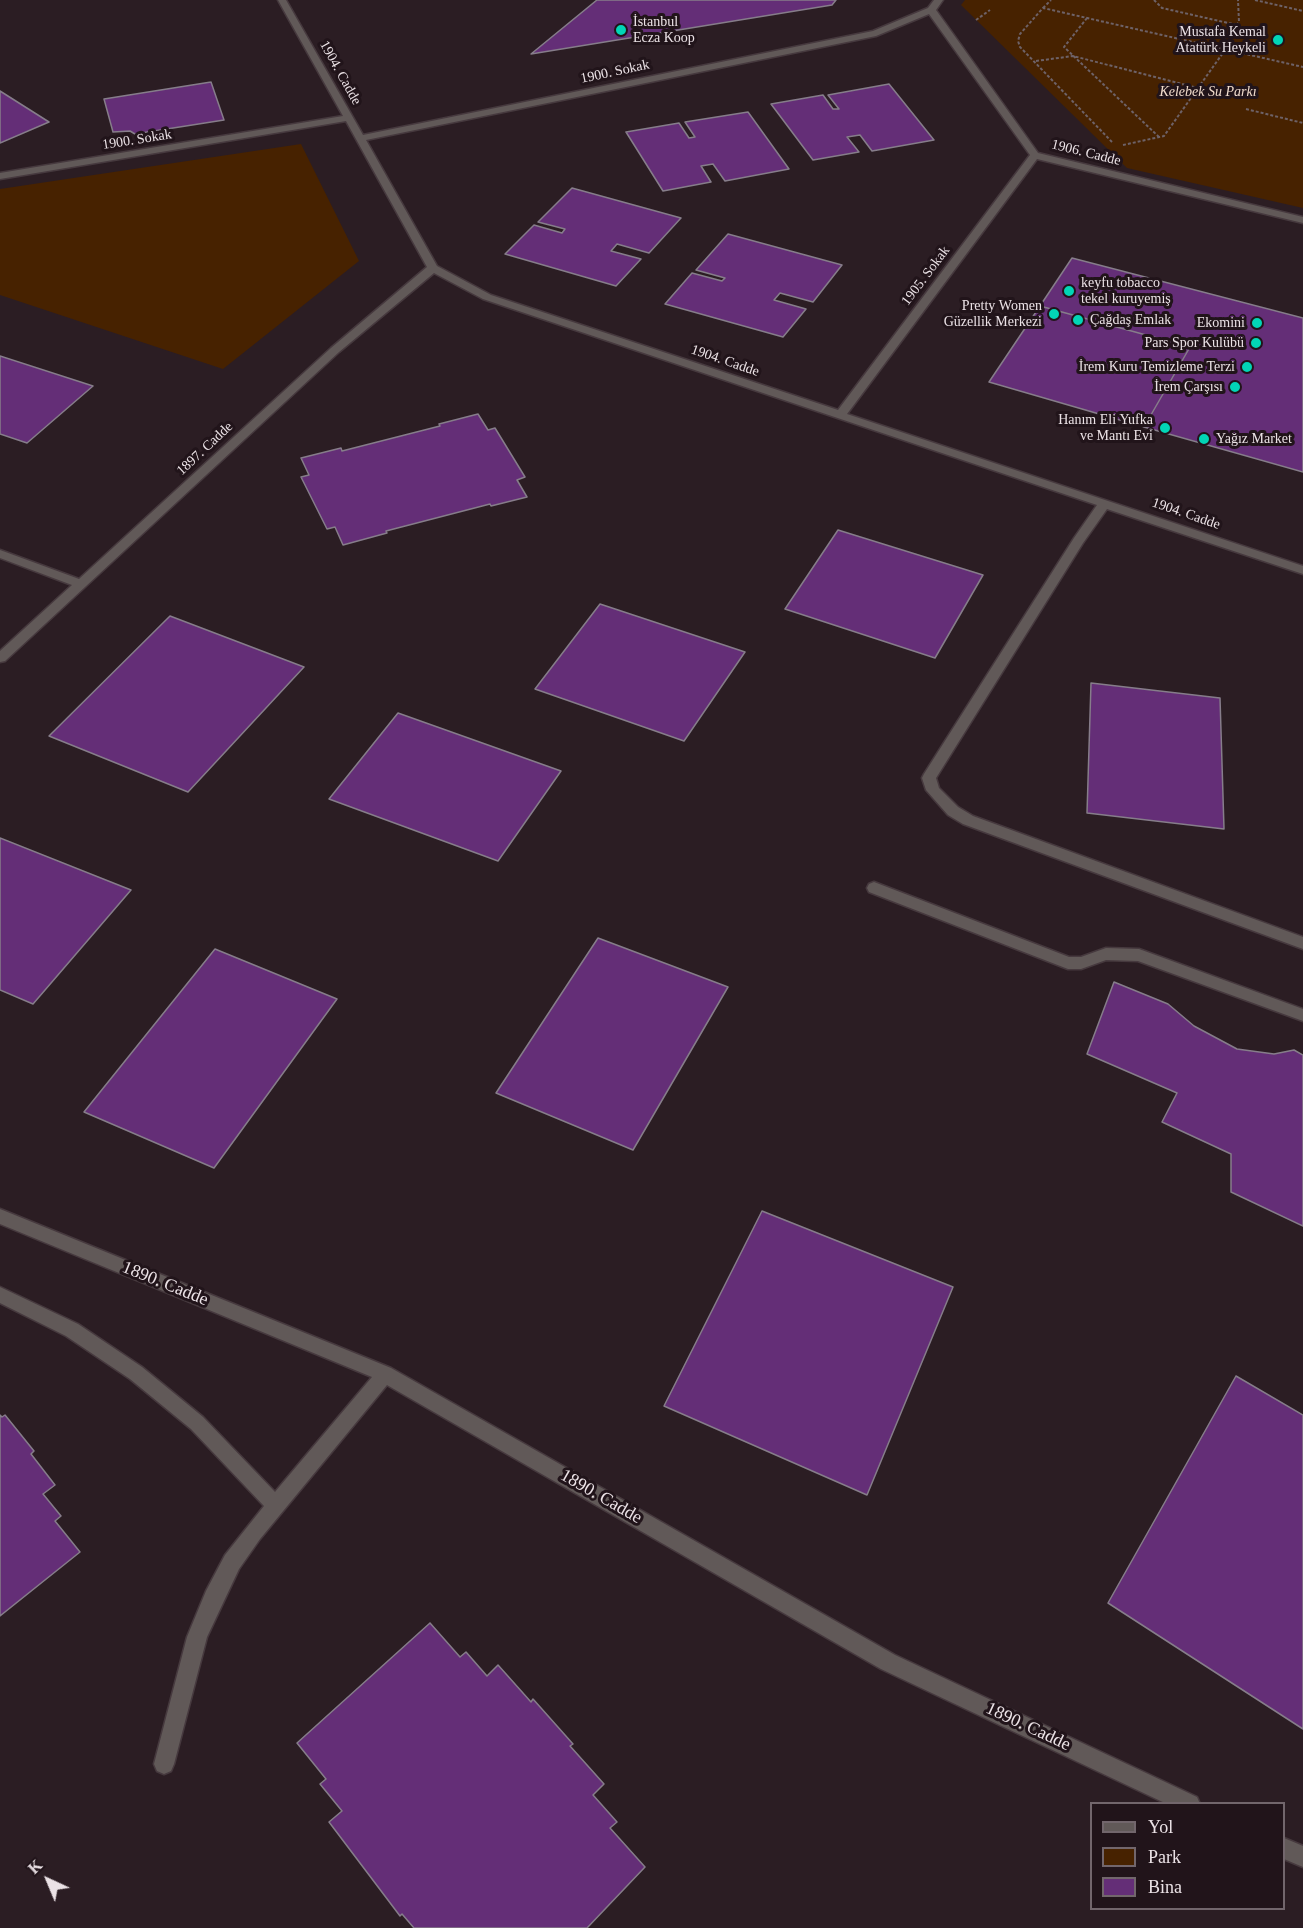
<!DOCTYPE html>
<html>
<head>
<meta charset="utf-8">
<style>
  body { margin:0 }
  #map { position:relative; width:1303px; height:1928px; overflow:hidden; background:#2b1d23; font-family:Georgia,serif }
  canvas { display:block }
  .legend { position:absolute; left:1090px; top:1802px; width:195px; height:108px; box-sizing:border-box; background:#21141a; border:2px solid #72666c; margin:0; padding:8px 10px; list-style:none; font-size:18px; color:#ebe2e6 }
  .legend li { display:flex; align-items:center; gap:12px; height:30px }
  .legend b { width:30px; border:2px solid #72666c }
  .north { position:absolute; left:18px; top:1850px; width:60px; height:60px; -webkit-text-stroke:4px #21141a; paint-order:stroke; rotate:316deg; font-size:16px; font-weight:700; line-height:24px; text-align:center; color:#ebe2e6 }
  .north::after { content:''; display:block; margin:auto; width:21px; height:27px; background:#ebe2e6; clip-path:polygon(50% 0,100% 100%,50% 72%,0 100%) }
</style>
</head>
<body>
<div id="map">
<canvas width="1303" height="1928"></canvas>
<ul class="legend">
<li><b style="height:8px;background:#615958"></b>Yol</li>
<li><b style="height:16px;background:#472200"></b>Park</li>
<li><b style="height:16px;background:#642e77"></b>Bina</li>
</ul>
<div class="north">K</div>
</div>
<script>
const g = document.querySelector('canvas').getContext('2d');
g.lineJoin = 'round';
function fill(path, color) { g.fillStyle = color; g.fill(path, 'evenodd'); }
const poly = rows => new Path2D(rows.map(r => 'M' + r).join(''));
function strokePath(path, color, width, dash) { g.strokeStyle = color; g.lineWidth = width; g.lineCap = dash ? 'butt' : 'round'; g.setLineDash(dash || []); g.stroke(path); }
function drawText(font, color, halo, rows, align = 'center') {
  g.font = font + ' Georgia,serif'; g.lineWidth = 6; g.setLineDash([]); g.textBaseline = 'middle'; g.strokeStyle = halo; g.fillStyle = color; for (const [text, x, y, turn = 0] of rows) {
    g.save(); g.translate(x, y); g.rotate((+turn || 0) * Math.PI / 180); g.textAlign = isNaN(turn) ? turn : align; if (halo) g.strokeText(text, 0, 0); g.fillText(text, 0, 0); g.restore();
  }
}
fill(poly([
  [965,0,1303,0,1303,208,1127,168,961,5],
  [301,144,359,261,223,369,0,295,0,189]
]), '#472200');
const building = poly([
  [597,0,836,0,832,5,531,54,597,0],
  [211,82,224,120,135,134,130,131,113,132,104,99,211,82],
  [889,84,934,140,872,151,860,135,847,137,859,152,813,160,771,104,823,95,833,109,839,109,828,95,889,84],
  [0,91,49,122,0,143,0,91],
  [748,112,789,169,725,181,713,164,701,166,711,182,663,191,626,132,679,123,689,138,695,137,685,122,748,112],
  [572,188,681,218,649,253,617,244,611,251,641,259,616,286,505,254,534,225,562,233,565,229,538,222,572,188],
  [728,234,842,265,813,302,780,293,774,300,806,309,783,337,665,304,692,273,722,281,725,278,696,270,728,234],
  [1072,258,1303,318,1303,472,1144,427,1190,347,1040,306,1072,258],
  [1040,306,1190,347,1144,427,989,382,1040,306],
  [0,356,93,386,27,443,0,434,0,356],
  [478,414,488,430,495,428,525,477,517,480,527,497,491,506,490,504,386,531,387,533,343,545,335,527,327,529,301,477,309,475,301,458,341,448,342,451,440,426,439,424,478,414],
  [838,530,983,575,935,658,785,609,838,530],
  [600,604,745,652,684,741,535,689,600,604],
  [170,616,304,667,188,792,49,736,170,616],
  [1091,683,1220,698,1224,829,1087,813,1091,683],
  [398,713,561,771,498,861,329,799,398,713],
  [0,838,131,890,33,1004,0,990,0,838],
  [598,938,728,987,633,1150,496,1093,598,938],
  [215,949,337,999,214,1168,84,1112,215,949],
  [1114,982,1168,1004,1194,1026,1237,1049,1274,1054,1294,1050,1303,1055,1303,1226,1231,1192,1231,1154,1162,1122,1177,1093,1087,1054,1114,982],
  [762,1211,953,1287,867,1495,664,1406,762,1211],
  [1236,1376,1303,1415,1303,1729,1108,1603,1236,1376],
  [0,1415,2,1417,5,1415,34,1451,31,1454,55,1485,43,1494,61,1516,55,1521,80,1552,0,1616,0,1415],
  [430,1623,460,1657,466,1652,487,1676,498,1665,531,1702,533,1699,573,1744,570,1746,604,1784,593,1795,617,1822,610,1828,645,1867,587,1928,414,1928,402,1914,400,1916,329,1822,342,1811,320,1784,326,1779,297,1743,430,1623]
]);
fill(building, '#642e77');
strokePath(building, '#867d8a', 1.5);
const minor = poly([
  [278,0,286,0,363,135,873,31,928,8,934,0,943,0,936,10,1038,153,1303,217,1303,223,1037,159,847,414,1303,566,1303,574,1107,509,1083,543,936,778,939,788,958,807,973,816,1303,937,1303,949,963,824,948,815,926,790,922,778,924,774,1074,538,1097,505,483,299,434,273,339,352,5,661,0,662,0,651,72,585,0,558,0,550,79,579,331,348,427,267,346,121,0,179,0,173,343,116,278,0],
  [929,14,1030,155,838,410,491,295,437,266,366,140,876,36,929,14],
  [874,882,1069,957,1081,957,1106,948,1139,949,1303,1009,1303,1021,1138,961,1106,960,1081,969,1068,969,869,892,867,888,869,884,874,882],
  [0,1209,391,1368,895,1655,1197,1797,1200,1804,1167,1804,881,1669,387,1385,260,1539,239,1569,207,1637,174,1764,171,1771,164,1774,157,1771,154,1764,187,1637,206,1591,225,1555,264,1506,191,1429,130,1379,66,1336,0,1303,0,1287,78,1324,142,1367,203,1417,275,1492,372,1377,0,1224,0,1209],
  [1284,1838,1303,1846,1303,1867,1284,1859,1284,1838]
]);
strokePath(minor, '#46393e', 3);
strokePath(poly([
  [1154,0,1162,8,1237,25],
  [1255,0,1303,11],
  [1043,8,1051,0],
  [1087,18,1064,47,1159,137],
  [976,20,990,10],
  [1217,48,1239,22,1238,0],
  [1036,61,1073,56,1198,88],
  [1246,109,1303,123],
  [1112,142,1020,47,1018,41,1020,34,1043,8,1303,67],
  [1123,145,1164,136,1225,50]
]), '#6e6267', 2, [3, 2]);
fill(minor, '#615958');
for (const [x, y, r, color] of [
  [621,30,6,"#02d5b6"],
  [1278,40,6,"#02d5b6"],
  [1069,291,6,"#02d5b6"],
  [1054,314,6,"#02d5b6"],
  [1078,320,6,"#02d5b6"],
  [1257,323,6,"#02d5b6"],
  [1256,343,6,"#02d5b6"],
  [1247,367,6,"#02d5b6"],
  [1235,387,6,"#02d5b6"],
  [1165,428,6,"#02d5b6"],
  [1204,439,6,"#02d5b6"]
]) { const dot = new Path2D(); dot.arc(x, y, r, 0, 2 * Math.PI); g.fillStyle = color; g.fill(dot); strokePath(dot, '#21141a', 2); }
drawText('14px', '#ebe2e6', '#21141a', [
  ["İstanbul",633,22,"left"],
  ["Ecza Koop",633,38,"left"],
  ["Mustafa Kemal",1266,32],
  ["Atatürk Heykeli",1266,48],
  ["keyfu tobacco",1081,283,"left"],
  ["tekel kuruyemiş",1081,299,"left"],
  ["Pretty Women",1042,306],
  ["Güzellik Merkezi",1042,322],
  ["Çağdaş Emlak",1090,320,"left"],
  ["Ekomini",1245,323],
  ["Pars Spor Kulübü",1244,343],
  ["İrem Kuru Temizleme Terzi",1235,367],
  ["İrem Çarşısı",1223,387],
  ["Hanım Eli Yufka",1153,420],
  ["ve Mantı Evi",1153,436],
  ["Yağız Market",1216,439,"left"]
], 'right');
drawText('14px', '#ebe2e6', '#21141a', [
  ["1900. Sokak",615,72,-12],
  ["1904. Cadde",340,73,61],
  ["1900. Sokak",137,140,-9],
  ["1906. Cadde",1086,153,14],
  ["1905. Sokak",926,276,-53],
  ["1904. Cadde",725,361,19],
  ["1897. Cadde",205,449,-43],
  ["1904. Cadde",1186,514,19]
]);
drawText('italic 14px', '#f1dccc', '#21141a', [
  ["Kelebek Su Parkı",1208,92]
]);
drawText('18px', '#ebe2e6', '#21141a', [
  ["1890. Cadde",165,1284,22],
  ["1890. Cadde",601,1497,30],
  ["1890. Cadde",1028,1727,25]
]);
</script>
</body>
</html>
